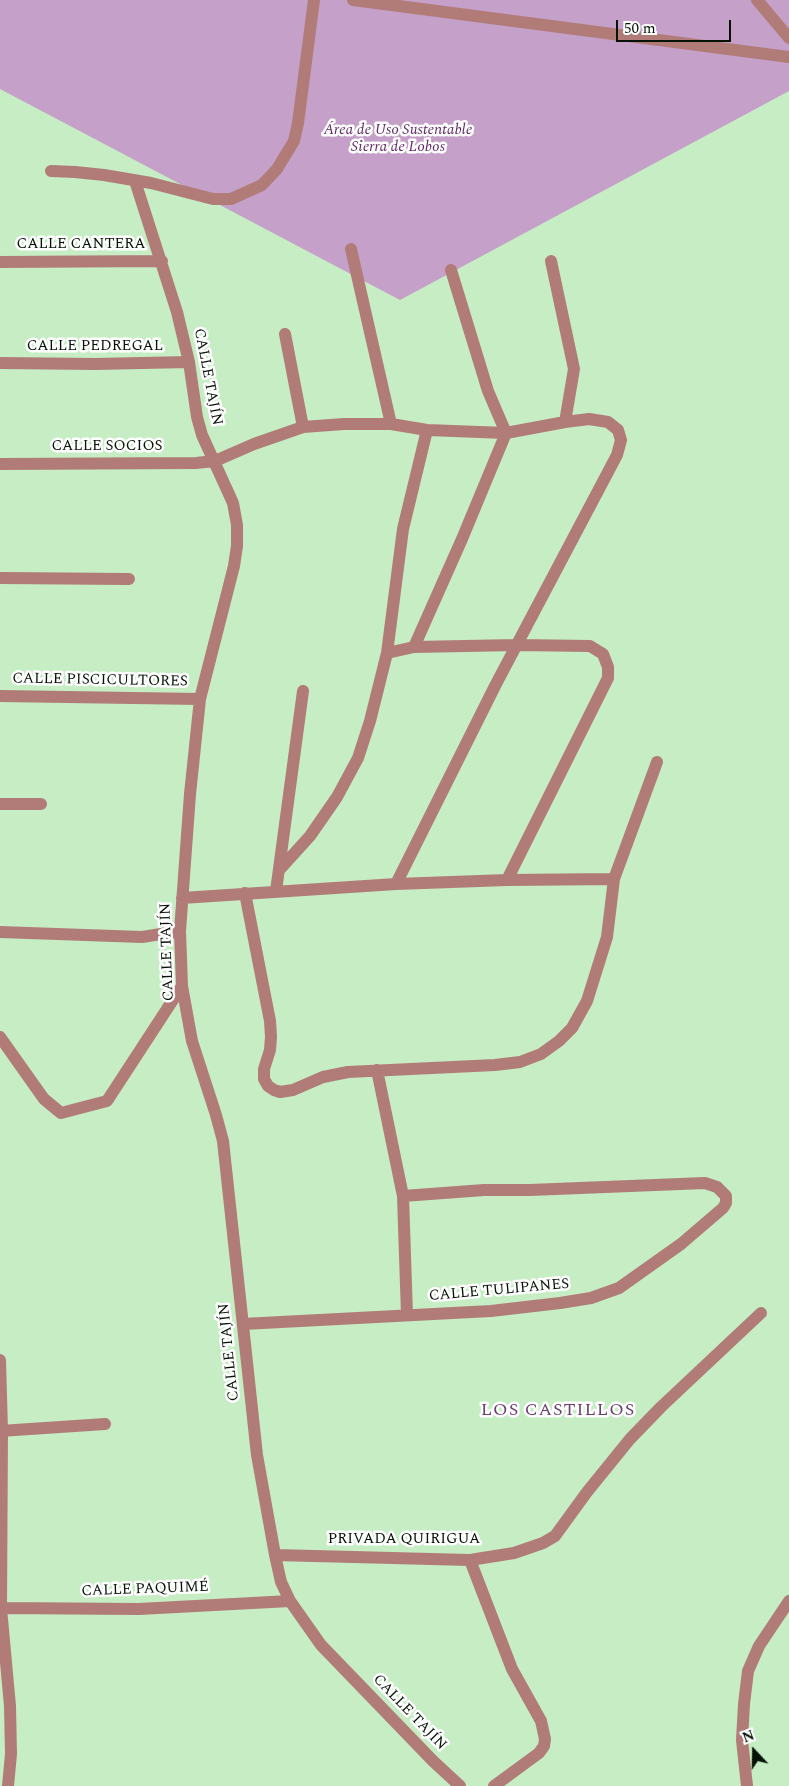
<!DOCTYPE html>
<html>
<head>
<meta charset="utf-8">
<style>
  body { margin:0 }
  #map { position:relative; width:789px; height:1786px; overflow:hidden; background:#c6edc4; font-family:Spectral,serif }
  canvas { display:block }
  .north { position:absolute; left:729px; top:1726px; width:50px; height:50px; -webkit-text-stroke:4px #fff; paint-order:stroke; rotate:339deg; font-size:14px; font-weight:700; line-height:20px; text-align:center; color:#051205 }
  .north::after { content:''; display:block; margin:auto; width:18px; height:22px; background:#051205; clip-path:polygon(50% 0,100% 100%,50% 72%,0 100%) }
  .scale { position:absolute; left:616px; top:20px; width:115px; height:22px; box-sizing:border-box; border:2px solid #051205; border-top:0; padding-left:6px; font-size:15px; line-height:18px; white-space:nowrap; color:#051205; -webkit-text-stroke:4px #fff; paint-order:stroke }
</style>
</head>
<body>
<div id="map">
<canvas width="789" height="1786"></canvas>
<div class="north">N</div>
<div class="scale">50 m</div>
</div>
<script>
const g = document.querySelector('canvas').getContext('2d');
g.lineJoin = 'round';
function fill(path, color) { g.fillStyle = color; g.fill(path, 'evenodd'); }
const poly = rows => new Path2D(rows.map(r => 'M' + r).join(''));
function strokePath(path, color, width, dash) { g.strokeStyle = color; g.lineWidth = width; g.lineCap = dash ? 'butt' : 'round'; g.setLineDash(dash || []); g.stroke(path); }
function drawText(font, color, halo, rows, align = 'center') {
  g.font = font + ' Spectral,serif'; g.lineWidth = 5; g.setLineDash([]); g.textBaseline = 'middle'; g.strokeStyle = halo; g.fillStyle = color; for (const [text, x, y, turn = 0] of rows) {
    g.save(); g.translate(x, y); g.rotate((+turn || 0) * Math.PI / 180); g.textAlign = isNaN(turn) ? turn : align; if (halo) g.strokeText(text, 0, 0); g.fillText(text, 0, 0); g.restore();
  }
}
fill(poly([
  [0,0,789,0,789,91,400,300,0,89]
]), '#c5a0c8');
strokePath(poly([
  [353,0,789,57],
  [757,0,789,38],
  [51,171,75,172,104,175,151,183,213,199,231,199,262,185,277,169,294,141,298,123,314,0],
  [135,181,177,312,189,362,197,417,202,435,233,503,237,525,237,546,234,566,200,699,190,794,180,931,182,986,192,1041,216,1115,223,1141,257,1455,275,1555,281,1582,290,1601,321,1645,433,1761,460,1786],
  [351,249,391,424],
  [551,261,574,369,565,422],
  [0,262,162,261],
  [285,334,303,427],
  [0,363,95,364,189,362],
  [0,464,196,463,215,461,254,444,303,427,344,424,391,424,427,430,506,433,565,422,589,419,608,422,618,430,621,440,617,455,496,684,396,884],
  [0,578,129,579],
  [414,647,462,539,506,433,488,391,451,270],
  [387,653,414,647,517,645,590,646,603,654,608,667,608,678,507,880],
  [0,696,200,699],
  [0,804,41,804],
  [281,868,310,836,337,797,358,758,370,721,387,653,403,529,427,430],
  [276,891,303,691],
  [245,893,270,1021,271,1037,270,1050,264,1069,264,1079,268,1086,274,1090,280,1092,293,1090,323,1077,348,1072,495,1065,520,1062,541,1054,559,1041,572,1028,587,1001,607,937,614,879,657,762],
  [182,898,396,884,507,880,614,879],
  [0,932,142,937,180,931],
  [0,1037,44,1099,61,1113,107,1101,182,986],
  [377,1070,403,1196,407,1315],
  [243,1324,491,1311,560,1303,591,1298,619,1288,681,1244,723,1208,726,1203,726,1196,717,1187,705,1183,530,1190,484,1190,403,1196],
  [0,1360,2,1431,1,1608,10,1706,11,1754,8,1786],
  [0,1431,105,1424],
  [275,1555,470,1560,514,1553,543,1543,555,1536,587,1492,630,1439,661,1407,761,1313],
  [470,1560,512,1669,541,1721,545,1739,544,1746,539,1753,494,1786],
  [1,1608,139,1609,290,1601],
  [747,1786,742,1740,744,1704,748,1671,759,1646,789,1601]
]), '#b17c78', 12);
drawText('italic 15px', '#612868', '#fff', [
  ["Área de Uso Sustentable",398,131],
  ["Sierra de Lobos",398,148]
]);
drawText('15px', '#051205', '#fff', [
  ["CALLE CANTERA",81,245],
  ["CALLE PEDREGAL",95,347],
  ["CALLE TAJÍN",207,377,79],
  ["CALLE SOCIOS",107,447],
  ["CALLE PISCICULTORES",100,681,1],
  ["CALLE TAJÍN",168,952,-92],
  ["CALLE TULIPANES",499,1291,-5],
  ["CALLE TAJÍN",230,1352,-96],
  ["PRIVADA QUIRIGUA",404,1540],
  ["CALLE PAQUIMÉ",145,1590,-2],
  ["CALLE TAJÍN",409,1713,46]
]);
g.letterSpacing = '1px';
drawText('18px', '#6c3d71', '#fff', [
  ["LOS CASTILLOS",558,1411]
]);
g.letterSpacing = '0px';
</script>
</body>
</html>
